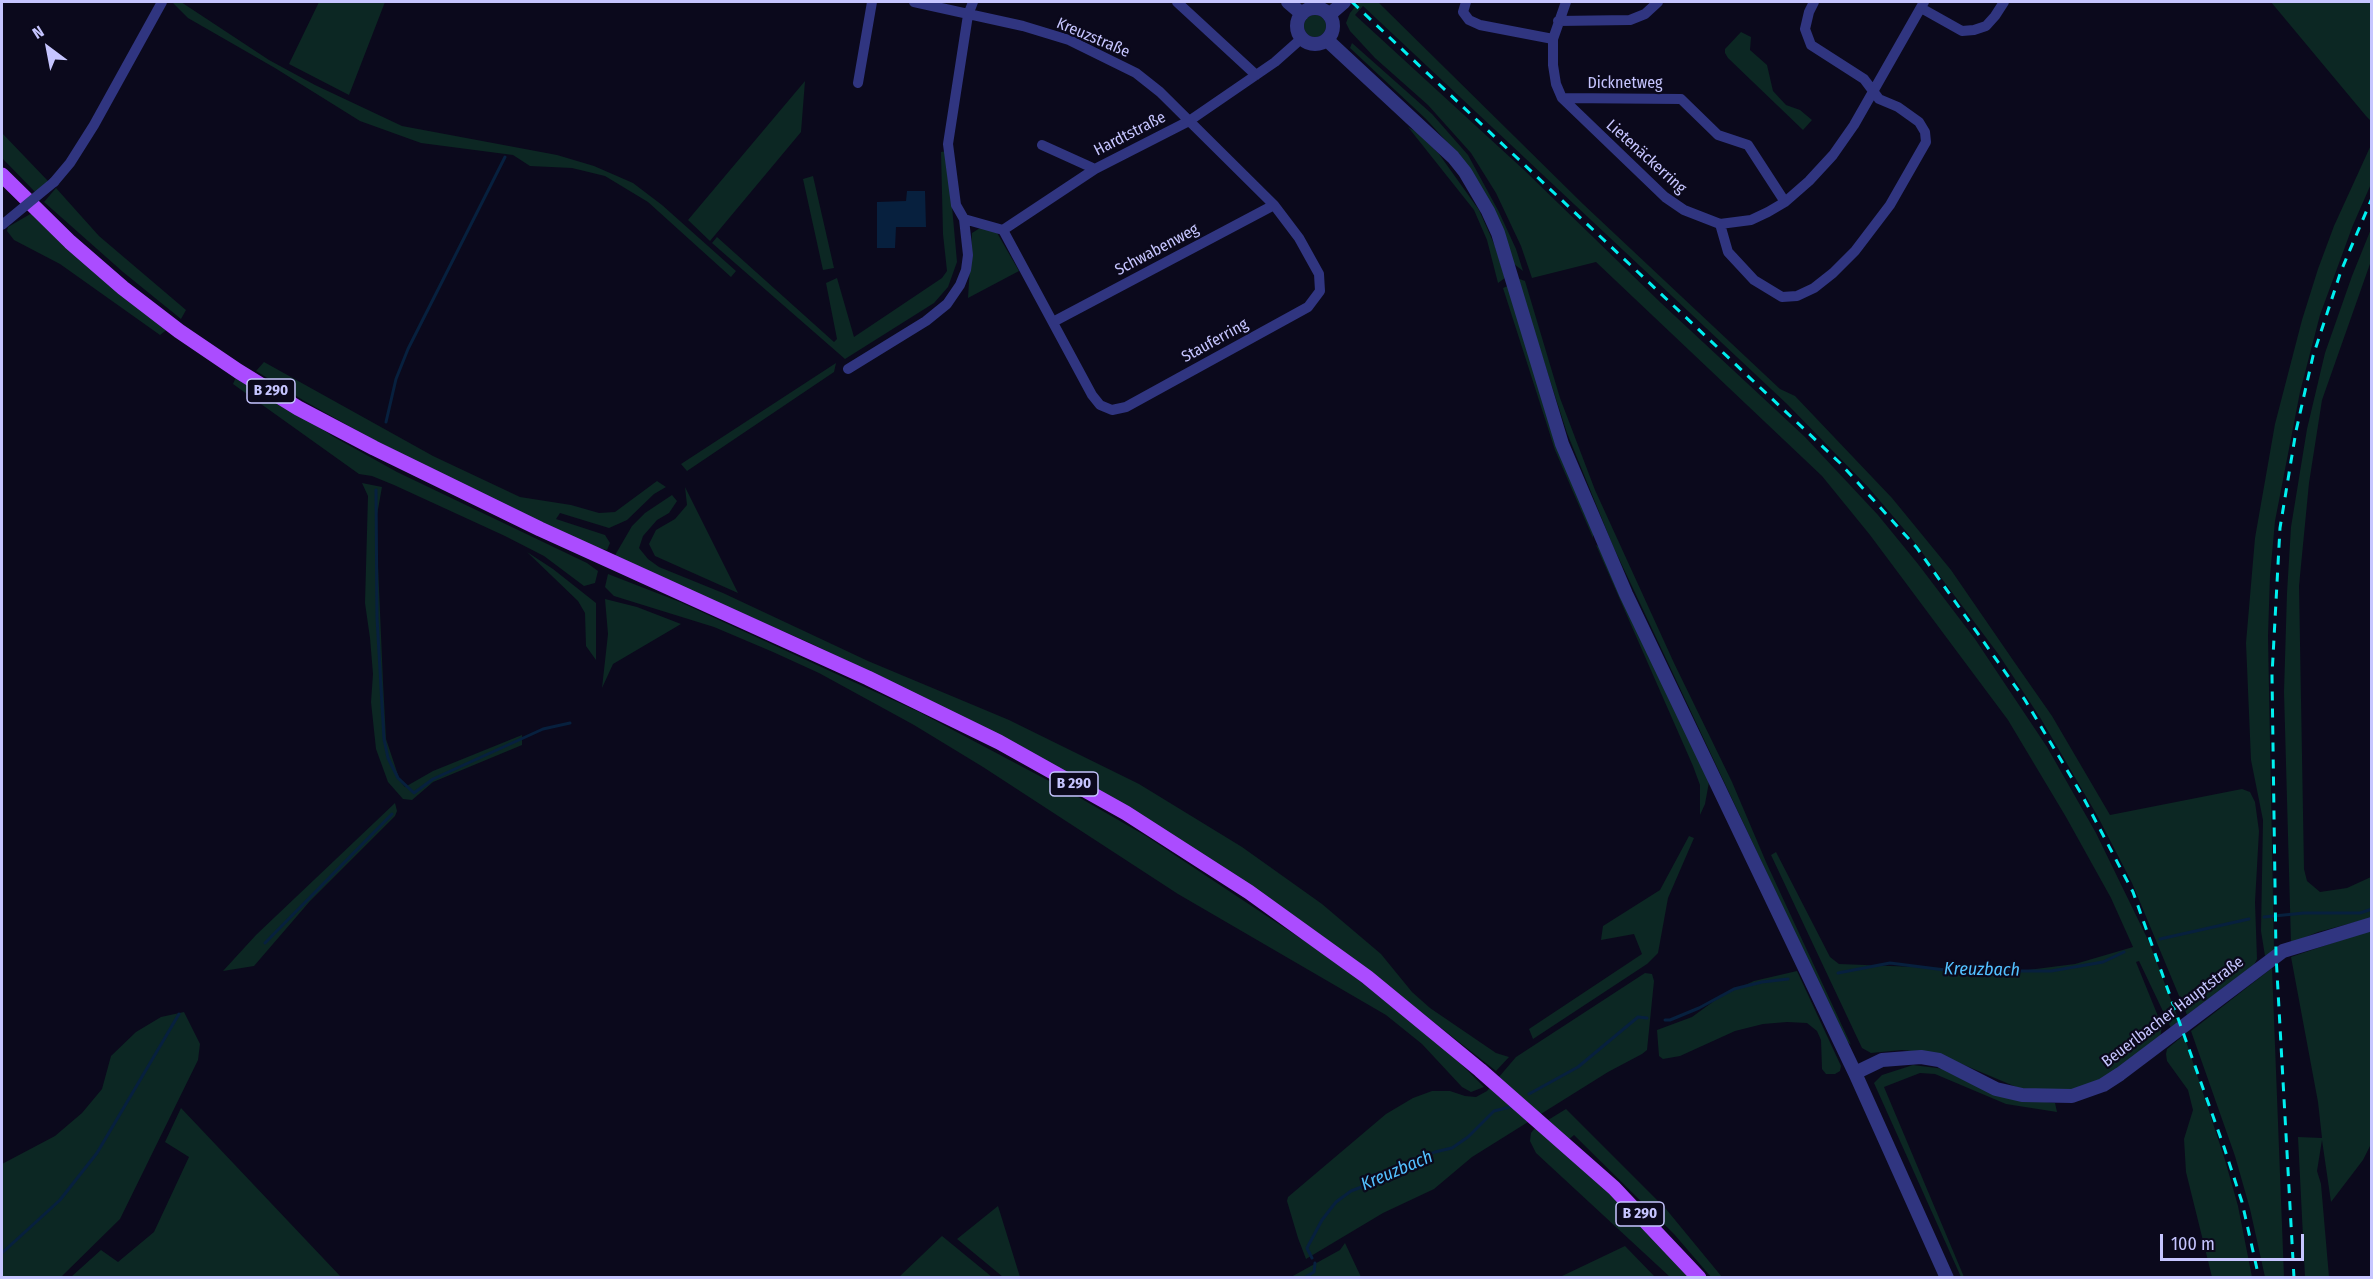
<!DOCTYPE html>
<html>
<head>
<meta charset="utf-8">
<style>
  body { margin:0 }
  #map { position:relative; width:2373px; height:1279px; overflow:hidden; background:#0b091c; font-family:"Fira Sans Condensed",sans-serif }
  canvas { display:block }
  .frame { position:absolute; inset:0; border:3px solid #c6c5ff; pointer-events:none }
  .north { position:absolute; left:18px; top:18px; width:60px; height:60px; -webkit-text-stroke:4px #0b091c; paint-order:stroke; rotate:328deg; font-size:16px; font-weight:700; line-height:24px; text-align:center; color:#c6c5ff }
  .north::after { content:''; display:block; margin:auto; width:21px; height:27px; background:#c6c5ff; clip-path:polygon(50% 0,100% 100%,50% 72%,0 100%) }
  .scale { position:absolute; left:2160px; top:1234px; width:144px; height:27px; box-sizing:border-box; border:3px solid #c6c5ff; border-top:0; padding-left:8px; font-size:18px; line-height:21px; white-space:nowrap; color:#c6c5ff; -webkit-text-stroke:4px #0b091c; paint-order:stroke }
</style>
</head>
<body>
<div id="map">
<canvas width="2373" height="1279"></canvas>
<div class="frame"></div>
<div class="north">N</div>
<div class="scale">100 m</div>
</div>
<script>
const g = document.querySelector('canvas').getContext('2d');
g.lineJoin = 'round';
function fill(path, color) { g.fillStyle = color; g.fill(path, 'evenodd'); }
const poly = rows => new Path2D(rows.map(r => 'M' + r).join(''));
function strokePath(path, color, width, dash) { g.strokeStyle = color; g.lineWidth = width; g.lineCap = dash ? 'butt' : 'round'; g.setLineDash(dash || []); g.stroke(path); }
function drawText(font, color, halo, rows, align = 'center') {
  g.font = font + ' "Fira Sans Condensed",sans-serif'; g.lineWidth = 4.5; g.setLineDash([]); g.textBaseline = 'middle'; g.strokeStyle = halo; g.fillStyle = color; for (const [text, x, y, turn = 0] of rows) {
    g.save(); g.translate(x, y); g.rotate((+turn || 0) * Math.PI / 180); g.textAlign = isNaN(turn) ? turn : align; if (halo) g.strokeText(text, 0, 0); g.fillText(text, 0, 0); g.restore();
  }
}
fill(poly([
  [172,2,181,2,269,60,315,85,402,126,557,155,594,166,633,183,662,205,736,271,731,277,648,202,605,176,572,168,530,166,513,155,421,143,360,121,275,68,188,18],
  [319,2,385,2,349,95,289,64],
  [1359,2,1378,2,1583,204,1780,389,1795,396,1892,498,1951,570,2015,663,2052,716,2110,815,2242,789,2250,792,2255,802,2259,831,2255,902,2257,959,2253,967,2187,1015,2132,883,2098,817,2041,719,1999,655,1909,535,1868,487,1787,404,1363,6,1355,15,1524,170,1661,303,1805,437,1878,515,1918,564,1975,639,2047,747,2096,833,2149,942,2179,1021,2171,1028,2139,961,2136,962,2162,1026,2160,1038,2103,1081,2073,1090,2021,1089,1938,1054,1902,1050,1871,1053,1862,1048,1771,855,1776,852,1830,957,1839,964,2020,971,2075,964,2133,947,2111,898,2066,817,2008,720,1870,535,1822,476,1596,262,1532,278,1521,246,1496,193,1471,153,1428,105,1375,58,1350,31,1346,23,1350,13],
  [2271,2,2371,2,2371,121,2366,116],
  '1304 26a11 11 0 1 1 22 0a11 11 0 1 1-22 0Z',
  [1741,32,1751,37,1750,50,1767,65,1773,91,1786,105,1800,110,1812,120,1803,130,1728,58,1725,53,1725,49],
  [1352,43,1432,114,1468,155,1499,212,1516,249,1523,271,1514,264,1458,154,1426,119,1350,48],
  [805,81,801,132,710,241,688,220],
  [1408,127,1417,132,1439,154,1479,210,1495,246,1505,278,1498,283,1487,240,1474,210],
  [2,133,48,181,36,193,2,158],
  [2371,145,2371,184,2353,225,2320,315,2300,392,2275,521,2270,576,2268,636,2274,952,2265,956,2261,931,2263,820,2251,760,2246,643,2255,538,2275,424,2302,320,2318,269,2334,226],
  [947,151,957,262,948,287,934,303,845,359,712,243,717,237,834,342,837,339,826,283,837,278,854,337,942,278,947,271,943,234,941,152],
  [813,176,834,268,823,270,803,179],
  [56,188,99,236,186,310,181,319,123,272,44,202],
  [32,213,169,328,160,335,60,264,14,240,7,231,8,227],
  [980,228,996,231,1019,271,968,298,972,233],
  [2371,229,2371,261,2322,400,2309,483,2299,586,2304,869,2307,881,2320,892,2347,888,2371,877,2371,918,2318,932,2291,943,2284,692,2287,593,2291,527,2307,429,2325,353,2352,276],
  [1517,278,1525,281,1560,398,1595,490,1674,663,1732,782,1766,862,1851,1045,1846,1040,1813,971,1613,546,1567,433],
  [1510,285,1593,529,1593,538,1555,450,1503,288],
  [264,362,433,456,520,497,571,505,599,513,615,512,657,481,666,487,654,494,627,520,609,528,560,513,556,519,605,535,610,543,607,550,587,546,374,440,306,402,256,371],
  [836,363,834,372,687,471,681,464],
  [237,375,334,437,397,472,587,563,598,571,595,583,584,586,544,556,505,536,394,485,372,476,359,474,233,384],
  [362,483,382,487,377,515,377,542,383,682,386,739,400,781,405,787,433,771,522,735,522,745,433,782,412,800,403,799,388,782,376,749,371,702,373,674,370,638,365,603,368,496],
  [685,487,738,593,655,556,649,544,656,530,675,519,687,505],
  [672,495,677,501,669,513,657,520,643,536,639,548,648,559,659,567,723,593,868,661,1009,720,1139,784,1242,847,1322,904,1381,954,1412,992,1430,1008,1496,1053,1509,1057,1496,1071,1348,955,938,705,810,643,614,557,632,526,645,513],
  [1596,545,1604,549,1709,782,1705,804,1700,815,1700,785,1693,766],
  [527,552,553,569,596,603,596,660,586,646,585,613,578,601],
  [608,574,680,602,919,712,1068,791,1146,836,1318,950,1380,996,1452,1055,1484,1087,1471,1092,1462,1087,1422,1044,1386,1015,1178,894,983,767,914,725,819,673,773,652,714,627,614,596,605,587],
  [605,599,637,607,681,624,613,664,602,688,608,634],
  [395,803,397,811,395,816,310,901,254,966,223,971,256,935],
  [1689,836,1694,838,1668,898,1658,953,1647,964,1533,1039,1529,1029,1642,954,1634,934,1601,940,1603,926,1660,890],
  [2371,930,2371,1144,2363,1160,2331,1202,2322,1140,2317,1171,2321,1184,2329,1277,2305,1277,2298,1137,2322,1138,2318,1102,2291,957],
  [2272,968,2284,1277,2265,1277,2250,1209,2235,1156,2191,1031],
  [1797,971,1841,1066,1840,1071,1835,1074,1826,1074,1822,1069,1821,1040,1817,1031,1807,1023,1787,1022,1763,1024,1735,1031,1680,1056,1663,1059,1659,1056,1657,1030,1692,1017,1721,996,1754,981],
  [1645,973,1652,974,1654,981,1647,1050,1642,1054,1608,1072,1472,1157,1434,1189,1383,1213,1306,1259,1298,1238,1287,1201,1288,1197,1386,1114,1413,1098,1432,1091,1450,1091,1465,1096,1476,1097,1487,1091,1516,1057],
  [184,1012,200,1044,198,1060,120,1219,61,1277,2,1277,2,1164,55,1136,82,1113,102,1089,111,1056,136,1032,161,1017],
  [2184,1035,2225,1160,2238,1206,2252,1277,2212,1277,2186,1172,2184,1139,2193,1110,2188,1090,2167,1061,2166,1054,2167,1049],
  [1913,1065,1945,1069,2016,1099,2055,1103,2057,1112,2006,1104,1935,1074,1920,1073,1884,1087,1964,1277,1961,1277,1874,1083,1882,1075],
  [181,1108,341,1277,71,1277,101,1250,118,1262,154,1232,189,1157,165,1142],
  [1566,1109,1666,1209,1722,1277,1711,1277,1674,1234,1574,1135,1559,1148,1620,1203,1688,1277,1670,1277,1536,1153,1530,1141,1531,1133,1535,1128],
  [998,1206,1020,1277,1003,1277,957,1239],
  [942,1236,992,1277,899,1277],
  [1345,1243,1361,1277,1291,1277,1340,1250],
  [1625,1246,1655,1277,1560,1277]
]), '#0c2723');
fill(poly([
  [907,191,925,191,926,227,896,227,895,248,877,248,877,202,906,201]
]), '#07203e');
strokePath(poly([
  [386,422,396,379,408,349,505,157],
  [376,490,377,618,384,739,388,758,398,778,414,793,433,779,543,729,570,723],
  [2264,917,2304,913,2360,913,2372,909],
  [2160,939,2249,919],
  [265,943,392,814],
  [1838,973,1890,963,1953,971,2051,971,2103,962,2124,952],
  [1665,1020,1670,1020,1699,1008,1734,989,1762,982,1788,979],
  [1529,1094,1578,1067,1638,1017,1647,1018],
  [2,1253,60,1200,97,1153,179,1014],
  [1312,1258,1307,1248,1322,1220,1336,1202,1351,1191,1393,1175,1410,1163,1435,1152,1452,1148,1468,1137,1494,1111,1510,1107],
  [1304,1278,1314,1272,1315,1263]
]), '#07203e', 3);
strokePath(poly([
  [914,2,1023,26,1069,40,1136,73,1160,92,1274,205,1299,238,1319,274,1320,291,1308,307,1126,407,1112,410,1100,405,1092,395,1003,230],
  [1177,2,1256,75],
  [1466,2,1463,12,1469,20,1480,25,1553,39],
  [1566,2,1553,39,1553,65,1556,84,1562,98,1665,197,1684,210,1720,224,1751,220,1768,212,1785,202,1809,181,1833,155,1854,125,1924,2],
  [1921,8,1962,31,1974,30,1986,26,1995,16,2004,2],
  [1558,21,1630,20,1645,14,1658,2],
  [858,83,872,2],
  [1562,98,1681,99,1718,135,1748,145,1785,202],
  [1042,145,1095,169],
  [54,182,70,163,94,125,162,2],
  [964,219,1003,230,1095,169,1189,121,1275,62,1302,38],
  [1720,224,1728,252,1754,280,1782,297,1797,296,1814,288,1833,273,1855,251,1890,205,1926,142,1925,132,1919,122,1898,107,1879,99,1864,79,1811,45,1805,29,1809,12,1814,2],
  [1053,322,1274,205],
  [848,369,926,321,947,304,960,285,966,270,968,255,964,219,956,205,948,144,968,15,973,2]
]), '#303580', 10);
strokePath(poly([
  [1288,2,1302,14],
  '1297 26a18 18 0 1 1 36 0a18 18 0 1 1-36 0Z',
  [1329,15,1344,2],
  [1327,40,1453,157,1465,172,1488,211,1498,233,1562,444,1626,594,1855,1073,1947,1278],
  [1855,1073,1882,1060,1921,1057,1939,1060,1996,1089,2022,1095,2072,1096,2103,1085,2120,1074,2283,951,2372,924]
]), '#303580', 14);
strokePath(poly([
  [2,175,70,242,123,288,179,331,238,371,298,408,374,448,540,529,868,678,999,742,1126,813,1249,892,1367,977,1480,1070,1614,1188,1699,1278]
]), '#ab4cff', 15);
strokePath(poly([
  [1352,2,1840,463,1917,548,2025,700,2082,795,2133,892,2224,1147,2242,1202,2259,1278],
  [2294,1278,2276,955,2272,675,2280,528,2296,431,2313,356,2341,271,2372,198]
]), '#00eff0', 3, [9, 8]);
strokePath(poly([
  [2,225,54,182]
]), '#303580', 10);
for (const [x, y, w] of [
  [271,391,48],
  [1074,784,48],
  [1640,1214,48]
]) { const box = new Path2D(); box.roundRect(x - w / 2, y - 12, w, 24, 4.5); g.fillStyle = '#0b091c'; g.fill(box); strokePath(box, '#c6c5ff', 1.5); }
drawText('bold 15px', '#c6c5ff', null, [
  ["B 290",271,391],
  ["B 290",1074,784],
  ["B 290",1640,1214]
]);
drawText('16px', '#c6c5ff', '#0b091c', [
  ["Kreuzstraße",1093,38,23],
  ["Dicknetweg",1625,84],
  ["Hardtstraße",1130,134,-27],
  ["Lietenäckerring",1646,157,42],
  ["Schwabenweg",1157,250,-28],
  ["Stauferring",1215,341,-29],
  ["Beuerlbacher Hauptstraße",2173,1012,-37]
]);
drawText('italic 18px', '#53c0ff', '#0b091c', [
  ["Kreuzbach",1982,970,1],
  ["Kreuzbach",1397,1171,-23]
]);
</script>
</body>
</html>
